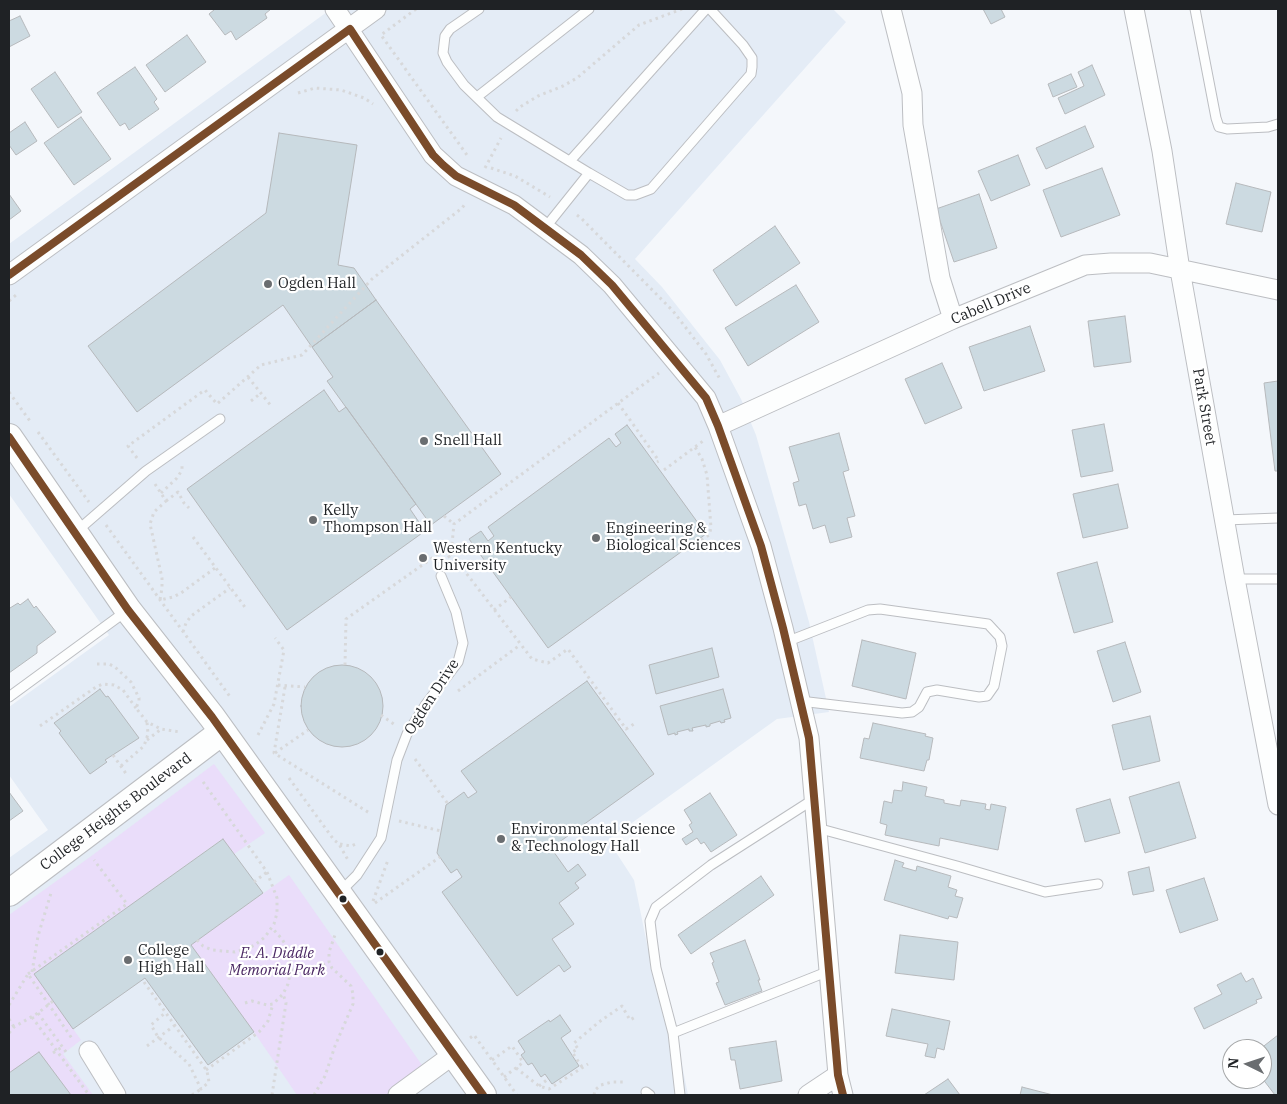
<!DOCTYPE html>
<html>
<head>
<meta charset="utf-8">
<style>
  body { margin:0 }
  #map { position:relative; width:1287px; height:1104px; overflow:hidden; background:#f4f7fb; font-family:"IBM Plex Serif",serif }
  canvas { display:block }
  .frame { position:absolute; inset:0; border:10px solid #1f2225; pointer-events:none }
  .north { position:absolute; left:1222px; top:1039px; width:50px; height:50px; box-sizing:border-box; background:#fff; border:1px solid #a5a7a8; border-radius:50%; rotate:274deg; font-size:14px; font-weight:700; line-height:20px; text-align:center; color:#1f2225 }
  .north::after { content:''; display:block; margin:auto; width:18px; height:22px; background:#6a6d70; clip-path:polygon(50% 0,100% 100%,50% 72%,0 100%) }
</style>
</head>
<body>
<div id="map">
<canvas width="1287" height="1104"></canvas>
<div class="frame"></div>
<div class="north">N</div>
</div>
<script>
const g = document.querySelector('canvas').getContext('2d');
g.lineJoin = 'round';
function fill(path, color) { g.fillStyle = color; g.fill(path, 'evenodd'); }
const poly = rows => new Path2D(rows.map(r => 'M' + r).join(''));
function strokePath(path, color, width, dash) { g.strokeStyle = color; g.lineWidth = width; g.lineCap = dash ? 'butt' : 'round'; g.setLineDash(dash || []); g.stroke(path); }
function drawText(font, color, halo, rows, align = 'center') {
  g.font = font + ' "IBM Plex Serif",serif'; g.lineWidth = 4.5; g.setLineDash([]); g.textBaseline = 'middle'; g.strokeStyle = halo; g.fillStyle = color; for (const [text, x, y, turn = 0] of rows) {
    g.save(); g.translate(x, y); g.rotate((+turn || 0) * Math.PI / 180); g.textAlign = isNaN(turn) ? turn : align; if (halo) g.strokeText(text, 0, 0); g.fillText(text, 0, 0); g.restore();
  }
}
fill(poly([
  [331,9,833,9,846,22,635,259,662,287,720,360,741,399,756,435,809,622,829,712,777,719,608,840,634,880,648,949,679,1050,688,1095,9,1095,9,858,48,830,9,775,9,707,109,635,9,494,9,244]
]), '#e4ecf6');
fill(poly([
  [214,764,265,833,234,854,222,839,34,974,81,1040,63,1054,93,1095,71,1095,39,1052,9,1073,9,915,90,857],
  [289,875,424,1068,388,1095,297,1095,254,1032,191,945]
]), '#eaddfa');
const building = poly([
  [213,9,271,9,265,14,267,18,236,40,231,31,225,35,209,14,214,10,213,9],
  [983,9,1001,9,1005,17,991,24,983,9],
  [20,16,30,36,9,47,9,21,20,16],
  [187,35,206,62,165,92,146,65,187,35],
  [1092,65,1105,95,1065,114,1058,98,1084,86,1078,72,1092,65],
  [135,67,157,99,154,102,159,109,129,130,125,123,120,126,97,93,135,67],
  [55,72,82,112,58,128,31,89,55,72],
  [1071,74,1077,87,1053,97,1048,84,1071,74],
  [81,117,111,159,74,185,44,143,81,117],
  [25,122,37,141,16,155,9,145,9,133,25,122],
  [1085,126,1094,147,1046,169,1036,148,1085,126],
  [279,133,357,145,338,265,354,268,376,300,312,347,283,305,137,412,88,346,266,213,279,133],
  [1018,155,1030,185,991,201,978,171,1018,155],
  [1102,168,1120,215,1061,237,1043,190,1102,168],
  [1236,183,1271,192,1262,232,1226,224,1236,183],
  [9,194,21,211,9,220,9,194],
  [979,194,997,248,954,262,936,209,979,194],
  [775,226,800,263,736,306,713,270,775,226],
  [796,285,819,322,748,366,725,328,796,285],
  [376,300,501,474,431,525,327,381,333,377,312,347,376,300],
  [1125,316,1131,362,1094,367,1088,321,1125,316],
  [1030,326,1045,371,984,391,969,347,1030,326],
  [942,363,962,408,925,424,905,379,942,363],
  [1278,381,1278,471,1275,471,1264,383,1278,381],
  [324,390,339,412,346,407,416,504,410,509,425,531,287,630,187,489,324,390],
  [1104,424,1113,471,1081,477,1072,430,1104,424],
  [627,425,706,534,548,648,469,539,481,531,488,541,494,536,488,527,609,438,616,447,621,443,615,434,627,425],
  [839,433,849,470,843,472,855,516,847,518,852,537,830,543,825,525,813,529,806,504,799,506,793,483,799,481,789,447,839,433],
  [1118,484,1128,528,1083,538,1073,494,1118,484],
  [1097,562,1113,622,1074,633,1057,573,1097,562],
  [28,599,34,608,36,606,56,632,37,646,37,653,9,673,9,606,10,608,18,603,20,605,28,599],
  [862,640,916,653,906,699,852,686,862,640],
  [1125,642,1141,692,1113,702,1097,651,1125,642],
  [712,648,719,677,656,694,649,665,712,648],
  '301 706a41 41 0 1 1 82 0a41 41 0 1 1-82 0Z',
  [587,681,654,774,551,848,568,872,578,864,586,875,575,883,579,888,559,903,574,924,552,939,571,967,564,972,559,965,517,996,442,892,462,877,457,869,451,873,437,853,446,805,464,792,468,798,477,792,461,771,587,681],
  [100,689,106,697,108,696,139,738,105,760,107,762,90,774,59,733,61,731,54,723,100,689],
  [723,689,731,718,724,720,725,722,721,723,720,721,710,724,710,726,706,727,706,725,692,728,693,731,689,731,689,729,677,732,678,734,675,735,675,733,668,735,660,706,723,689],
  [1150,716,1160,761,1123,770,1112,725,1150,716],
  [873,723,926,734,925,736,933,738,929,760,927,760,924,771,860,758,864,738,869,739,873,723],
  [903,782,927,787,925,796,944,800,944,803,960,806,961,800,986,804,985,809,990,810,991,804,1006,807,998,850,940,838,939,846,885,835,887,825,880,823,884,801,892,803,894,790,902,791,903,782],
  [1179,782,1196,838,1145,853,1129,797,1179,782],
  [9,792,23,811,9,821,9,792],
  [710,793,737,835,711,852,704,842,701,844,697,838,686,845,682,839,693,832,689,825,692,823,684,810,710,793],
  [1110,799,1120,833,1085,842,1076,809,1110,799],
  [223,839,263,893,191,945,254,1032,208,1065,145,978,73,1029,34,974,223,839],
  [895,860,904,863,902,867,916,871,917,866,951,876,948,887,957,890,955,896,963,898,957,918,949,916,948,919,884,900,895,860],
  [1149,867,1154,891,1133,895,1128,872,1149,867],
  [761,876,774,895,691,954,678,935,761,876],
  [1204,878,1218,920,1180,933,1166,890,1204,878],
  [900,935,958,942,954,980,895,973,900,935],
  [745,940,760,980,758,980,762,991,725,1005,716,983,719,982,712,963,714,962,710,953,745,940],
  [1241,973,1246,982,1253,978,1262,998,1256,1000,1257,1003,1204,1029,1194,1008,1222,994,1217,985,1241,973],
  [892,1009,950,1021,944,1050,937,1048,935,1058,925,1056,928,1044,886,1036,892,1009],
  [560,1015,571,1031,561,1038,579,1066,552,1084,545,1074,541,1077,532,1063,528,1065,521,1055,525,1052,518,1041,549,1020,550,1022,560,1015],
  [1278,1035,1278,1095,1275,1095,1262,1078,1262,1049,1260,1049,1278,1035],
  [776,1041,782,1081,740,1089,735,1060,731,1060,729,1048,776,1041],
  [39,1052,71,1095,9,1095,9,1073,39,1052],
  [948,1079,960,1095,924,1095,948,1079],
  [1022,1087,1053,1095,1020,1095,1022,1087]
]);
fill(building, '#ccdae1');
strokePath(building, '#b6b9bc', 1);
const lane = poly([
  [479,9,450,29,445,36,443,53,447,62,464,85,497,117,589,173],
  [1195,9,1216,118,1219,127,1227,129,1268,127,1278,124],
  [477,97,589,9],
  [570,161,706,9],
  [545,228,589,173,627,195,635,195,651,189,751,74,752,67,752,58,743,45,710,9],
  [1225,520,1278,518],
  [77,531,146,471,220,419],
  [1235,579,1278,579],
  [786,642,868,610,880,609,988,624,1000,637,1002,646,994,686,987,696,979,697,937,690,927,692,919,707,912,712,902,713,800,701],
  [9,697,125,612],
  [817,828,957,866,1045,892,1098,884],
  [340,892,357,875,381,838,397,760,407,734,426,704,458,662,463,643,460,630,456,612,441,576],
  [673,1033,829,971],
  [646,1092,650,1095],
  [680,1095,673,1033,656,968,652,938,650,921,656,907,711,865,814,799]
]);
const street = poly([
  [335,9,433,155,456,176,514,205,581,255,612,285,706,398,718,426,761,546,783,628,809,738,835,1040,838,1075,843,1095],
  [891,9,912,93,913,125,940,278,953,319],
  [1134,9,1162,151,1180,270,1235,579,1278,805],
  [9,275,376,9],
  [718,426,953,319,1085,265,1111,263,1150,263,1278,290],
  [89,1051,116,1095],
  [398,1095,454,1054],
  [808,1095,838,1075]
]);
const secondary = poly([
  [9,437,128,610,212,717,483,1095],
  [9,893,222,732]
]);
strokePath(lane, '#bcbec2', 11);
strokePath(street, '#bcbec2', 21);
strokePath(secondary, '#bcbec2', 28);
strokePath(poly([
  [416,9,381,35,467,155],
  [298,93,315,88,341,90,364,98,373,104],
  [516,111,520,107,538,96,563,86,577,78,639,25,682,9],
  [485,168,501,138],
  [491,168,515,176,550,197],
  [577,215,582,219,673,311,706,354,721,381],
  [9,301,16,295],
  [248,377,272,407],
  [9,392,30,421],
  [251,401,261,393],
  [618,403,659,461,657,462],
  [38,432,89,502],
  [137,458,128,446,202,392,205,390,217,404,261,365,302,355,372,279,462,208,465,204],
  [664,470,703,441],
  [155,484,166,501,154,512,150,524,162,578,162,588,160,600,173,597,181,593,215,568],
  [161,493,177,478,182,470,182,466],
  [166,501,178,492,184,503,189,508],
  [444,516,454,524],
  [106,525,231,698],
  [193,537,247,610],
  [447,548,532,659,548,663,568,649,626,729,634,724],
  [445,550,454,565],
  [685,551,709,535,711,528,707,475,702,459,695,447],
  [494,610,511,597],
  [183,632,186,623,191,616,230,588],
  [97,664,109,664,115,667,131,682,139,698,139,701,136,708,147,722,161,729,180,732],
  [345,665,346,619,452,544,454,524,659,373],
  [278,685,305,687],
  [285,687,274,753,371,814],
  [458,691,520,645],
  [381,715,395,725],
  [40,726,96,687,103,684,114,685,123,690,136,708],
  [258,735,274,704,284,650,275,638],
  [147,740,160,730],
  [275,753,308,730],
  [113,755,127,775],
  [415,759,448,804],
  [121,766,144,746,148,734,147,722],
  [289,778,334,840,339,844,348,860],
  [399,821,441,831],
  [340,844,351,846,358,843],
  [254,882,267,872],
  [373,901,388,860],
  [375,903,440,857],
  [197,940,203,946,212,950,235,952,246,949,255,945,265,937,274,924,277,913,277,898,267,872,201,779],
  [291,970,307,970,329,963],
  [32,972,38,936,51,893],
  [28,974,127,904,94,860],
  [144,982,207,1071,209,1082,201,1089,189,1064,158,1037,151,1025,165,1013],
  [245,1003,252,1001,267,1005,273,1004,283,994,288,984,291,970,289,951,282,939,272,928],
  [9,1005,28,974,73,1040],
  [38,1013,66,1052],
  [32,1017,89,1095],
  [9,1019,14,1027],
  [9,1033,14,1027,38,1013,53,1001],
  [470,1038,474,1035,517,1095],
  [147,1046,178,1023],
  [53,1053,62,1047],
  [492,1060,512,1046,523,1062],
  [582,1067,572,1052,578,1049,574,1043,599,1022,622,1006,630,1020,637,1016],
  [516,1068,539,1086,549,1089,588,1064],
  [206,1070,259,1032,268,1021,273,1004],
  [504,1077,525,1061],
  [539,1086,548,1079],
  [192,1095,201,1089],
  [272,1095,286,1003,283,994],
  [314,1095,325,1076,335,1046,353,1004,353,994,351,986,332,968,329,962,329,952,336,932],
  [594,1095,595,1090,601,1085,612,1082,623,1082]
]), '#d7d8da', 3, [2.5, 4]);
strokePath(lane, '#fdfefe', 9);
strokePath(street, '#fdfefe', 19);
strokePath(secondary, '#fdfefe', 26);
strokePath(poly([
  [9,275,350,29,433,155,443,165,456,176,514,205,581,255,612,285,706,398,718,426,761,546,783,628,809,738,838,1075,843,1095],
  [9,437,128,610,212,717,483,1095]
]), '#7a4b2a', 8);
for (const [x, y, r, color] of [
  [268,284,5,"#6a6d70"],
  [424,441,5,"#6a6d70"],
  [313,520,5,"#6a6d70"],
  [596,538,5,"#6a6d70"],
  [423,558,5,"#6a6d70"],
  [501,839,5,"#6a6d70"],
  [343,899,4.5,"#1f2225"],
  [380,952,4.5,"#1f2225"],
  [128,960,5,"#6a6d70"]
]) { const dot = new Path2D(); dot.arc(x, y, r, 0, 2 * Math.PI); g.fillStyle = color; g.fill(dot); strokePath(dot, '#fff', 2); }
drawText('15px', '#1f2225', '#fff', [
  ["Ogden Hall",278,284],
  ["Snell Hall",434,441],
  ["Kelly",323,511],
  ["Thompson Hall",323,528],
  ["Engineering &",606,529],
  ["Biological Sciences",606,546],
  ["Western Kentucky",433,549],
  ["University",433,566],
  ["Environmental Science",511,830],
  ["& Technology Hall",511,847],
  ["College",138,951],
  ["High Hall",138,968]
], 'left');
drawText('15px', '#1f2225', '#fff', [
  ["Cabell Drive",991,304,-23],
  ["Park Street",1204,407,80],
  ["Ogden Drive",432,697,-57],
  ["College Heights Boulevard",116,812,-37]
]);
drawText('italic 15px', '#4a2763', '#fff', [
  ["E. A. Diddle",277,954],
  ["Memorial Park",277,971]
]);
</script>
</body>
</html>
